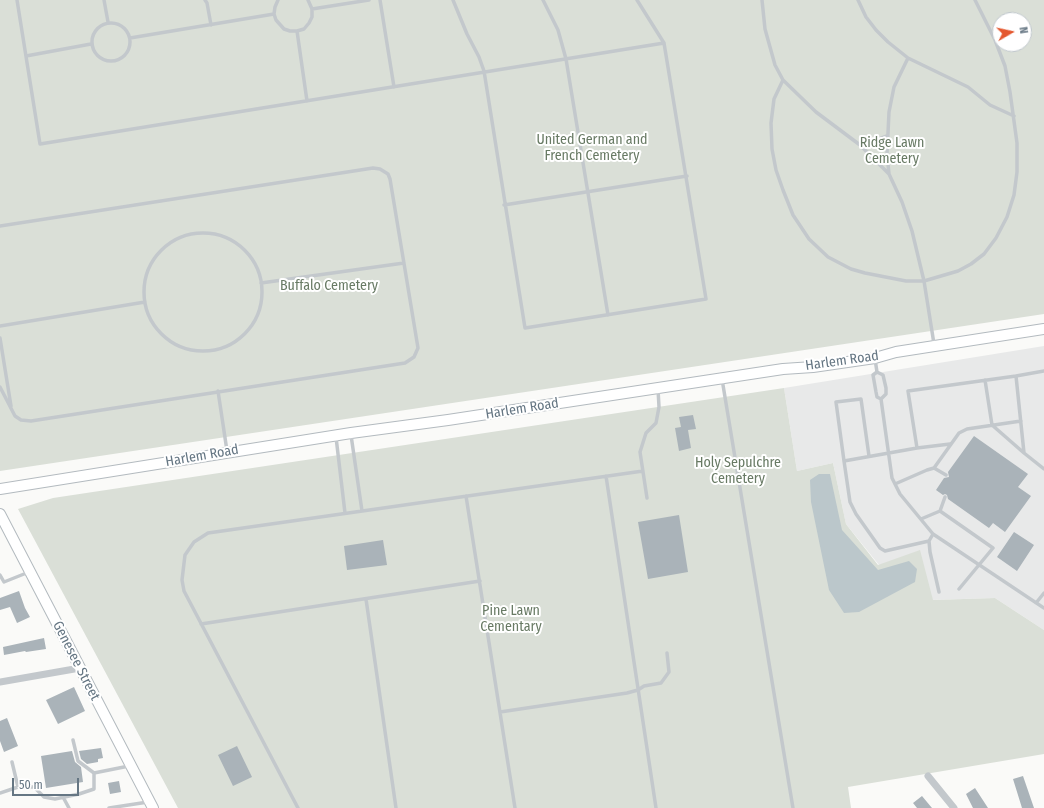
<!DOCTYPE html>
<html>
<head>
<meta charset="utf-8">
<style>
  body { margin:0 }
  #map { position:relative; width:1044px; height:808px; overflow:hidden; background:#fafaf8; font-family:"Fira Sans Condensed",sans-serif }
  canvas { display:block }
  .north { position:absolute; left:992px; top:12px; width:40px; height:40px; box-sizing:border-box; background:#fff; border:1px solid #c1c8cd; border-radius:50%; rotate:81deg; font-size:11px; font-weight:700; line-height:16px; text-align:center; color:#657683 }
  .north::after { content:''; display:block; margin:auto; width:14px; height:18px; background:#e4572e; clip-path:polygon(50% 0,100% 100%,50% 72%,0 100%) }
  .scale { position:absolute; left:12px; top:778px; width:67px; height:18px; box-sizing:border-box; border:2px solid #657683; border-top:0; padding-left:5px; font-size:12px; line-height:14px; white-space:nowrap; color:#657683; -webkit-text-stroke:3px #fff; paint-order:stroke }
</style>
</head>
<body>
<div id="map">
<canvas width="1044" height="808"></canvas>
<div class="north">N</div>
<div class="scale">50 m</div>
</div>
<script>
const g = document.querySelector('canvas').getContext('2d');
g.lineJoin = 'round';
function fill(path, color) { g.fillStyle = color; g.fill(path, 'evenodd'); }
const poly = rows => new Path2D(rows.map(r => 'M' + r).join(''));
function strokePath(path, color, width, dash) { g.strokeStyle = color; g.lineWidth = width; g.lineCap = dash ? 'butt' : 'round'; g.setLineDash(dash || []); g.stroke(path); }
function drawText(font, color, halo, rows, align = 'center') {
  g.font = font + ' "Fira Sans Condensed",sans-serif'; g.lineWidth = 4; g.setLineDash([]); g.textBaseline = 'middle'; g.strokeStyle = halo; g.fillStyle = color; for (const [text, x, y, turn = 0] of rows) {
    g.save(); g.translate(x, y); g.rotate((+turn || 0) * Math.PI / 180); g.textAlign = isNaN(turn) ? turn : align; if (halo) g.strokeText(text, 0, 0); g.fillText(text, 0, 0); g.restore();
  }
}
fill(poly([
  [1044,346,1044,630,995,598,932,600,879,565,846,524,833,463,797,471,784,388]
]), '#e8e9e9');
fill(poly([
  [0,0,1044,0,1044,314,0,471],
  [1000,20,1024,20,1024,44,1000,44],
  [784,388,797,471,833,463,846,524,878,565,920,550,933,600,995,598,1044,630,1044,754,848,787,851,808,178,808,18,509,53,498]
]), '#dadfd7');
fill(poly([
  [819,474,830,474,842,530,878,570,909,561,917,569,915,582,859,612,844,613,829,590,811,502,810,480]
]), '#bbc7cb');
fill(poly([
  [693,415,696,429,688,430,691,448,679,451,675,428,681,427,679,417],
  [974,436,1028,474,1018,487,1031,496,1005,532,993,523,989,528,948,499,947,495,945,494,943,495,936,490,944,478,949,477,948,472],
  [679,515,688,572,648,579,638,522],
  [1014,532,1034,545,1017,571,997,557],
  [383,540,387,565,347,570,344,546],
  [19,591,25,608,30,617,17,623,10,607,0,610,0,598],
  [44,638,46,649,26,652,25,651,4,655,3,647],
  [74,687,85,711,58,724,46,700],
  [7,718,18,746,4,752,0,741,0,721],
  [237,746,252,777,233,786,218,755],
  [101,748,103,758,98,759,98,762,87,764,81,759,79,751],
  [72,751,75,762,81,767,83,782,46,788,41,756],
  [1023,776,1034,808,1022,808,1013,779],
  [119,781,121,792,110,794,108,783],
  [975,788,988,808,973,808,966,794],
  [922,796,932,808,917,808,913,803]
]), '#aab3b9');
const secondary = poly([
  [0,489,351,433,448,420,783,369,813,367,875,358,896,352,1044,329],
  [0,514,153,808]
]);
strokePath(secondary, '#b3babf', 12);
strokePath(poly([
  [17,0,40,144,664,43],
  [104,0,108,22],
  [205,0,207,3,211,25],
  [278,0,275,7,274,14,276,20,284,29,290,31,297,31,304,29,309,23,312,17,312,9,308,0],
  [380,0,394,87],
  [453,0,467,34,479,57,484,71,525,328,706,299,664,43,637,0],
  [543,0,558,30,566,59,608,315],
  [762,0,765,29,775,65,783,80,774,99,771,123,772,149,776,170,783,190,793,215,809,239,828,257,851,269,865,273,906,281,924,281,958,271,971,264,984,254,996,238,1007,217,1014,195,1017,172,1017,143,1010,92,1005,66,995,40,975,0],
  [858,0,866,17,876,30,888,42,908,58,968,87,990,105,1014,116],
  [312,9,369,0],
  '92 42a19 19 0 1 1 38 0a19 19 0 1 1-38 0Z',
  [297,31,307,101],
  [130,38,274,14],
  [26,56,91,44],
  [908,58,894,87,889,112,887,154,889,174,902,202,912,231,924,281,934,344],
  [783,80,816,112,860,145,889,174],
  [860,145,874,141,887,136],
  [504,205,687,176],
  [0,226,373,168,380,169,388,174,390,179,418,348,414,357,405,363,31,421,21,420,15,416,0,387],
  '144 292a59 59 0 1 1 118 0a59 59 0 1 1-118 0Z',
  [261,283,404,263],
  [0,326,145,302],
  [0,338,11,406],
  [875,359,877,372],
  [877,372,873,375,876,392,877,397,881,399,892,478,900,494,933,534,1044,608],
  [877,372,883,375,886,388,886,394,881,399],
  [1016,376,1044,371],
  [722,379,793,808],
  [985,380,992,425,1024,453],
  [218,391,227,451],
  [351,435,362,511],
  [336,437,345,513],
  [917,448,950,444],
  [844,461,836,402,861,399,869,456],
  [934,468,946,475],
  [606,476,656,808],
  [895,484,927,470,934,468,959,433,967,429,1021,421],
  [466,496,515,808],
  [647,498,640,452,646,433,656,423,659,407,658,389],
  [940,511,945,497],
  [921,519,940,511,993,548,959,589],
  [933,534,929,541,930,552,939,592],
  [929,541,885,551,880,548,856,514,850,502,844,461,917,448,908,391,1016,376,1024,453,1044,469],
  [0,575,4,582,29,572],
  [366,599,396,808],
  [1036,603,1044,593],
  [201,624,480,581],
  [500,712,627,693,638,690,644,686,661,683,669,672,667,653],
  [73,740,78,761,94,773],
  [12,762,18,787],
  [0,793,18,787,34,787,44,797,55,799,79,794,94,789,94,773,129,766],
  [63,797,69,808],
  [109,808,148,802],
  [298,808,184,591,182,580,185,555,194,542,208,533,643,471]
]), '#c3c8cc', 3.5);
strokePath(poly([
  [0,682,80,668],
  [928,776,954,808]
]), '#c3c8cc', 7);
strokePath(secondary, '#fff', 10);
drawText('14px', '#687a64', '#fff', [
  ["United German and",592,140],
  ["French Cemetery",592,156],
  ["Ridge Lawn",892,143],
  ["Cemetery",892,159],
  ["Buffalo Cemetery",329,286],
  ["Holy Sepulchre",738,463],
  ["Cemetery",738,479],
  ["Pine Lawn",511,611],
  ["Cementary",511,627]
]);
drawText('14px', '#657683', '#fff', [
  ["Harlem Road",842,361,-8],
  ["Harlem Road",522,409,-9],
  ["Harlem Road",202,456,-10],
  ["Genesee Street",76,661,63]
]);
</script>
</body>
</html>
